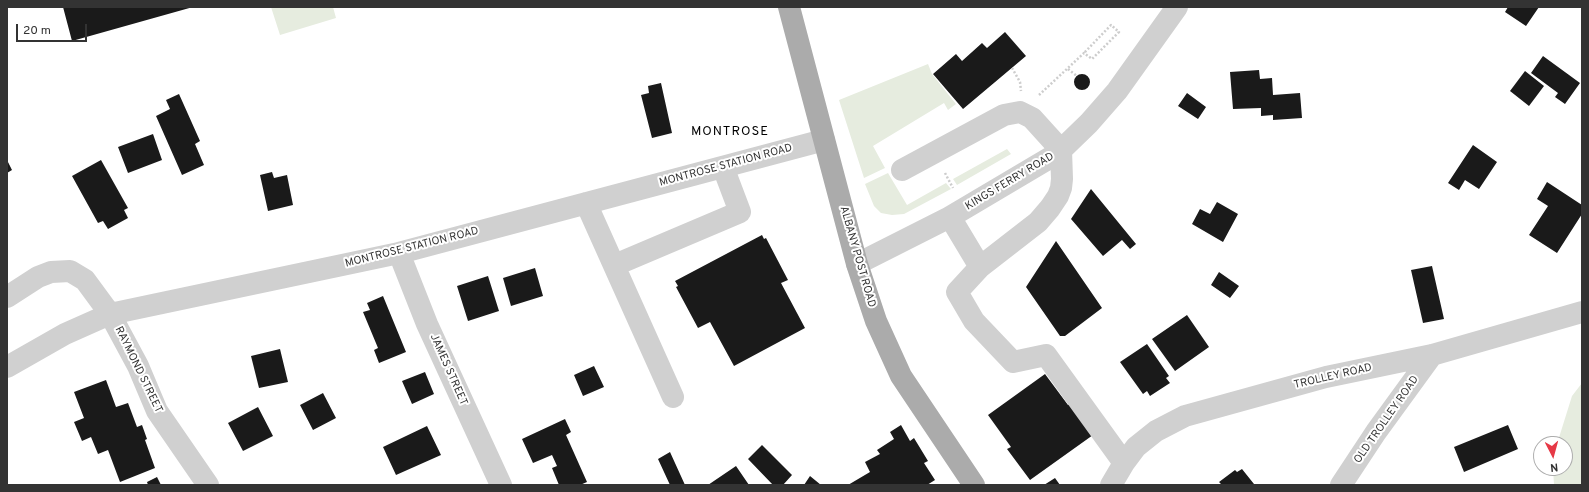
<!DOCTYPE html>
<html>
<head>
<meta charset="utf-8">
<style>
  body { margin:0 }
  #map { position:relative; width:1589px; height:492px; overflow:hidden; background:#fff; font-family:Overpass,sans-serif }
  canvas { display:block }
  .frame { position:absolute; inset:0; border:8px solid #333; pointer-events:none }
  .north { position:absolute; left:1533px; top:436px; width:40px; height:40px; box-sizing:border-box; background:#fff; border:1px solid #adadad; border-radius:50%; rotate:174deg; font-size:11px; font-weight:700; line-height:16px; text-align:center; color:#333 }
  .north::after { content:''; display:block; margin:auto; width:14px; height:18px; background:#e63946; clip-path:polygon(50% 0,100% 100%,50% 72%,0 100%) }
  .scale { position:absolute; left:16px; top:24px; width:71px; height:18px; box-sizing:border-box; border:2px solid #333; border-top:0; padding-left:5px; font-size:12px; line-height:14px; white-space:nowrap; color:#333; -webkit-text-stroke:3px #fff; paint-order:stroke }
</style>
</head>
<body>
<div id="map">
<canvas width="1589" height="492"></canvas>
<div class="frame"></div>
<div class="north">N</div>
<div class="scale">20 m</div>
</div>
<script>
const g = document.querySelector('canvas').getContext('2d');
g.lineJoin = 'round';
function fill(path, color) { g.fillStyle = color; g.fill(path, 'evenodd'); }
const poly = rows => new Path2D(rows.map(r => 'M' + r).join(''));
function strokePath(path, color, width, dash) { g.strokeStyle = color; g.lineWidth = width; g.lineCap = dash ? 'butt' : 'round'; g.setLineDash(dash || []); g.stroke(path); }
function drawText(font, color, halo, rows, align = 'center') {
  g.font = font + ' Overpass,sans-serif'; g.lineWidth = 4; g.setLineDash([]); g.textBaseline = 'middle'; g.strokeStyle = halo; g.fillStyle = color; for (const [text, x, y, turn = 0] of rows) {
    g.save(); g.translate(x, y); g.rotate((+turn || 0) * Math.PI / 180); g.textAlign = isNaN(turn) ? turn : align; if (halo) g.strokeText(text, 0, 0); g.fillText(text, 0, 0); g.restore();
  }
}
fill(poly([
  [271,7,333,7,336,18,280,35],
  [928,64,932,74,956,104,948,110,944,103,873,146,885,168,864,178,839,100],
  [1007,149,1011,154,957,185,953,179],
  [888,173,907,205,946,183,951,189,904,214,892,215,881,213,874,206,865,184],
  [1582,383,1582,485,1554,485,1553,468,1565,468,1565,444,1557,444,1572,396]
]), '#e6ecdf');
fill(poly([
  [63,7,193,7,72,41],
  [1508,7,1539,7,1526,26,1505,12],
  [1005,32,1026,56,963,109,933,74,956,54,962,61,982,43,987,48],
  [1543,56,1580,83,1565,104,1555,97,1558,93,1531,73],
  [1259,70,1260,79,1272,78,1273,95,1300,93,1302,118,1273,120,1273,115,1261,116,1261,108,1233,109,1230,72],
  [1525,71,1544,86,1529,106,1510,91],
  '1074 82a8 8 0 1 1 16 0a8 8 0 1 1-16 0Z',
  [661,83,672,133,652,138,641,95,649,93,648,86],
  [1187,93,1206,107,1198,119,1178,106],
  [179,94,200,141,195,144,204,165,182,175,156,116,170,109,166,100],
  [153,134,162,160,128,173,118,147],
  [1473,145,1497,162,1479,189,1465,180,1459,190,1448,183],
  [7,160,12,170,7,173],
  [101,160,128,208,124,210,128,218,108,229,103,221,98,223,72,176],
  [272,172,274,178,287,175,293,205,268,211,260,175],
  [1547,182,1582,205,1582,214,1557,253,1529,235,1548,206,1537,199],
  [1091,189,1136,244,1130,249,1122,240,1103,256,1071,219],
  [1217,202,1238,214,1223,242,1192,224,1200,209,1210,214],
  [762,235,764,239,766,238,788,280,781,283,805,328,734,366,710,322,698,328,676,287,678,286,675,281],
  [1056,241,1102,308,1065,336,1060,336,1026,287],
  [1432,266,1444,319,1423,323,1411,270],
  [535,268,543,296,511,306,503,278],
  [1219,272,1239,286,1230,298,1211,285],
  [488,276,499,311,468,321,457,286],
  [383,296,406,352,379,363,374,350,378,348,363,312,370,310,367,303],
  [1187,315,1209,347,1175,371,1152,339],
  [1147,344,1169,376,1166,378,1170,383,1150,396,1147,391,1143,394,1120,362],
  [280,349,288,382,259,388,251,356],
  [594,366,604,387,583,396,574,375],
  [425,372,434,394,412,404,402,381],
  [1045,374,1068,405,1077,399,1100,430,1030,480,1007,449,1011,447,988,415],
  [106,380,116,407,128,403,137,427,142,425,147,439,145,440,155,468,120,482,108,450,98,454,91,437,82,441,74,422,84,418,74,392],
  [323,393,336,418,313,430,300,405],
  [258,407,273,436,243,451,228,423],
  [565,419,571,432,566,435,587,482,580,485,559,485,552,468,557,466,552,455,533,463,522,439],
  [901,425,910,441,914,438,928,461,924,463,935,480,927,485,848,485,870,472,865,462,880,454,877,450,894,439,890,432],
  [1508,425,1518,449,1464,472,1454,447],
  [427,426,441,455,396,475,383,447],
  [762,445,792,475,783,485,773,485,748,459],
  [670,452,685,485,670,485,658,459],
  [736,466,749,485,708,485],
  [1242,469,1254,484,1252,485,1222,485,1219,482,1235,470,1237,472],
  [810,476,821,485,804,485],
  [157,477,161,485,148,485,147,482],
  [1055,478,1060,485,1044,485]
]), '#1a1a1a');
strokePath(poly([
  [1012,68,1020,82,1021,91],
  [1068,69,1077,76],
  [1039,95,1084,53,1092,59,1119,32,1111,25,1084,53],
  [945,173,953,188]
]), '#cdcdcd', 2.5, [2, 2]);
strokePath(poly([
  [902,170,1004,115,1020,112,1032,118,1061,150,1062,179,1061,188,1058,196,1050,208,1038,222,980,267,957,292,974,321,1013,362,1046,355,1124,463],
  [586,203,673,397],
  [950,217,980,267],
  [399,253,427,324,501,485],
  [857,264,950,217,1058,153,1089,123,1117,91,1177,7],
  [615,265,740,212,723,167],
  [7,297,38,277,51,272,70,271,85,280,110,314,138,366,157,411,208,485],
  [7,367,65,334,110,314,399,253,824,140],
  [1111,485,1124,463,1136,447,1156,431,1185,416,1326,377,1432,355,1582,312],
  [1341,485,1376,432,1432,355]
]), '#d0d0d0', 22);
strokePath(poly([
  [789,7,857,264,876,321,901,376,974,485]
]), '#ababab', 22);
drawText('11px', '#333', '#fff', [
  ["MONTROSE STATION ROAD",726,166,-15],
  ["KINGS FERRY ROAD",1010,182,-31],
  ["MONTROSE STATION ROAD",412,248,-14],
  ["ALBANY POST ROAD",857,257,74],
  ["RAYMOND STREET",138,370,64],
  ["JAMES STREET",448,370,66],
  ["TROLLEY ROAD",1333,377,-13],
  ["OLD TROLLEY ROAD",1387,420,-55]
]);
g.letterSpacing = '1px';
drawText('13px', '#000', '#fff', [
  ["MONTROSE",730,132]
]);
g.letterSpacing = '0px';
</script>
</body>
</html>
